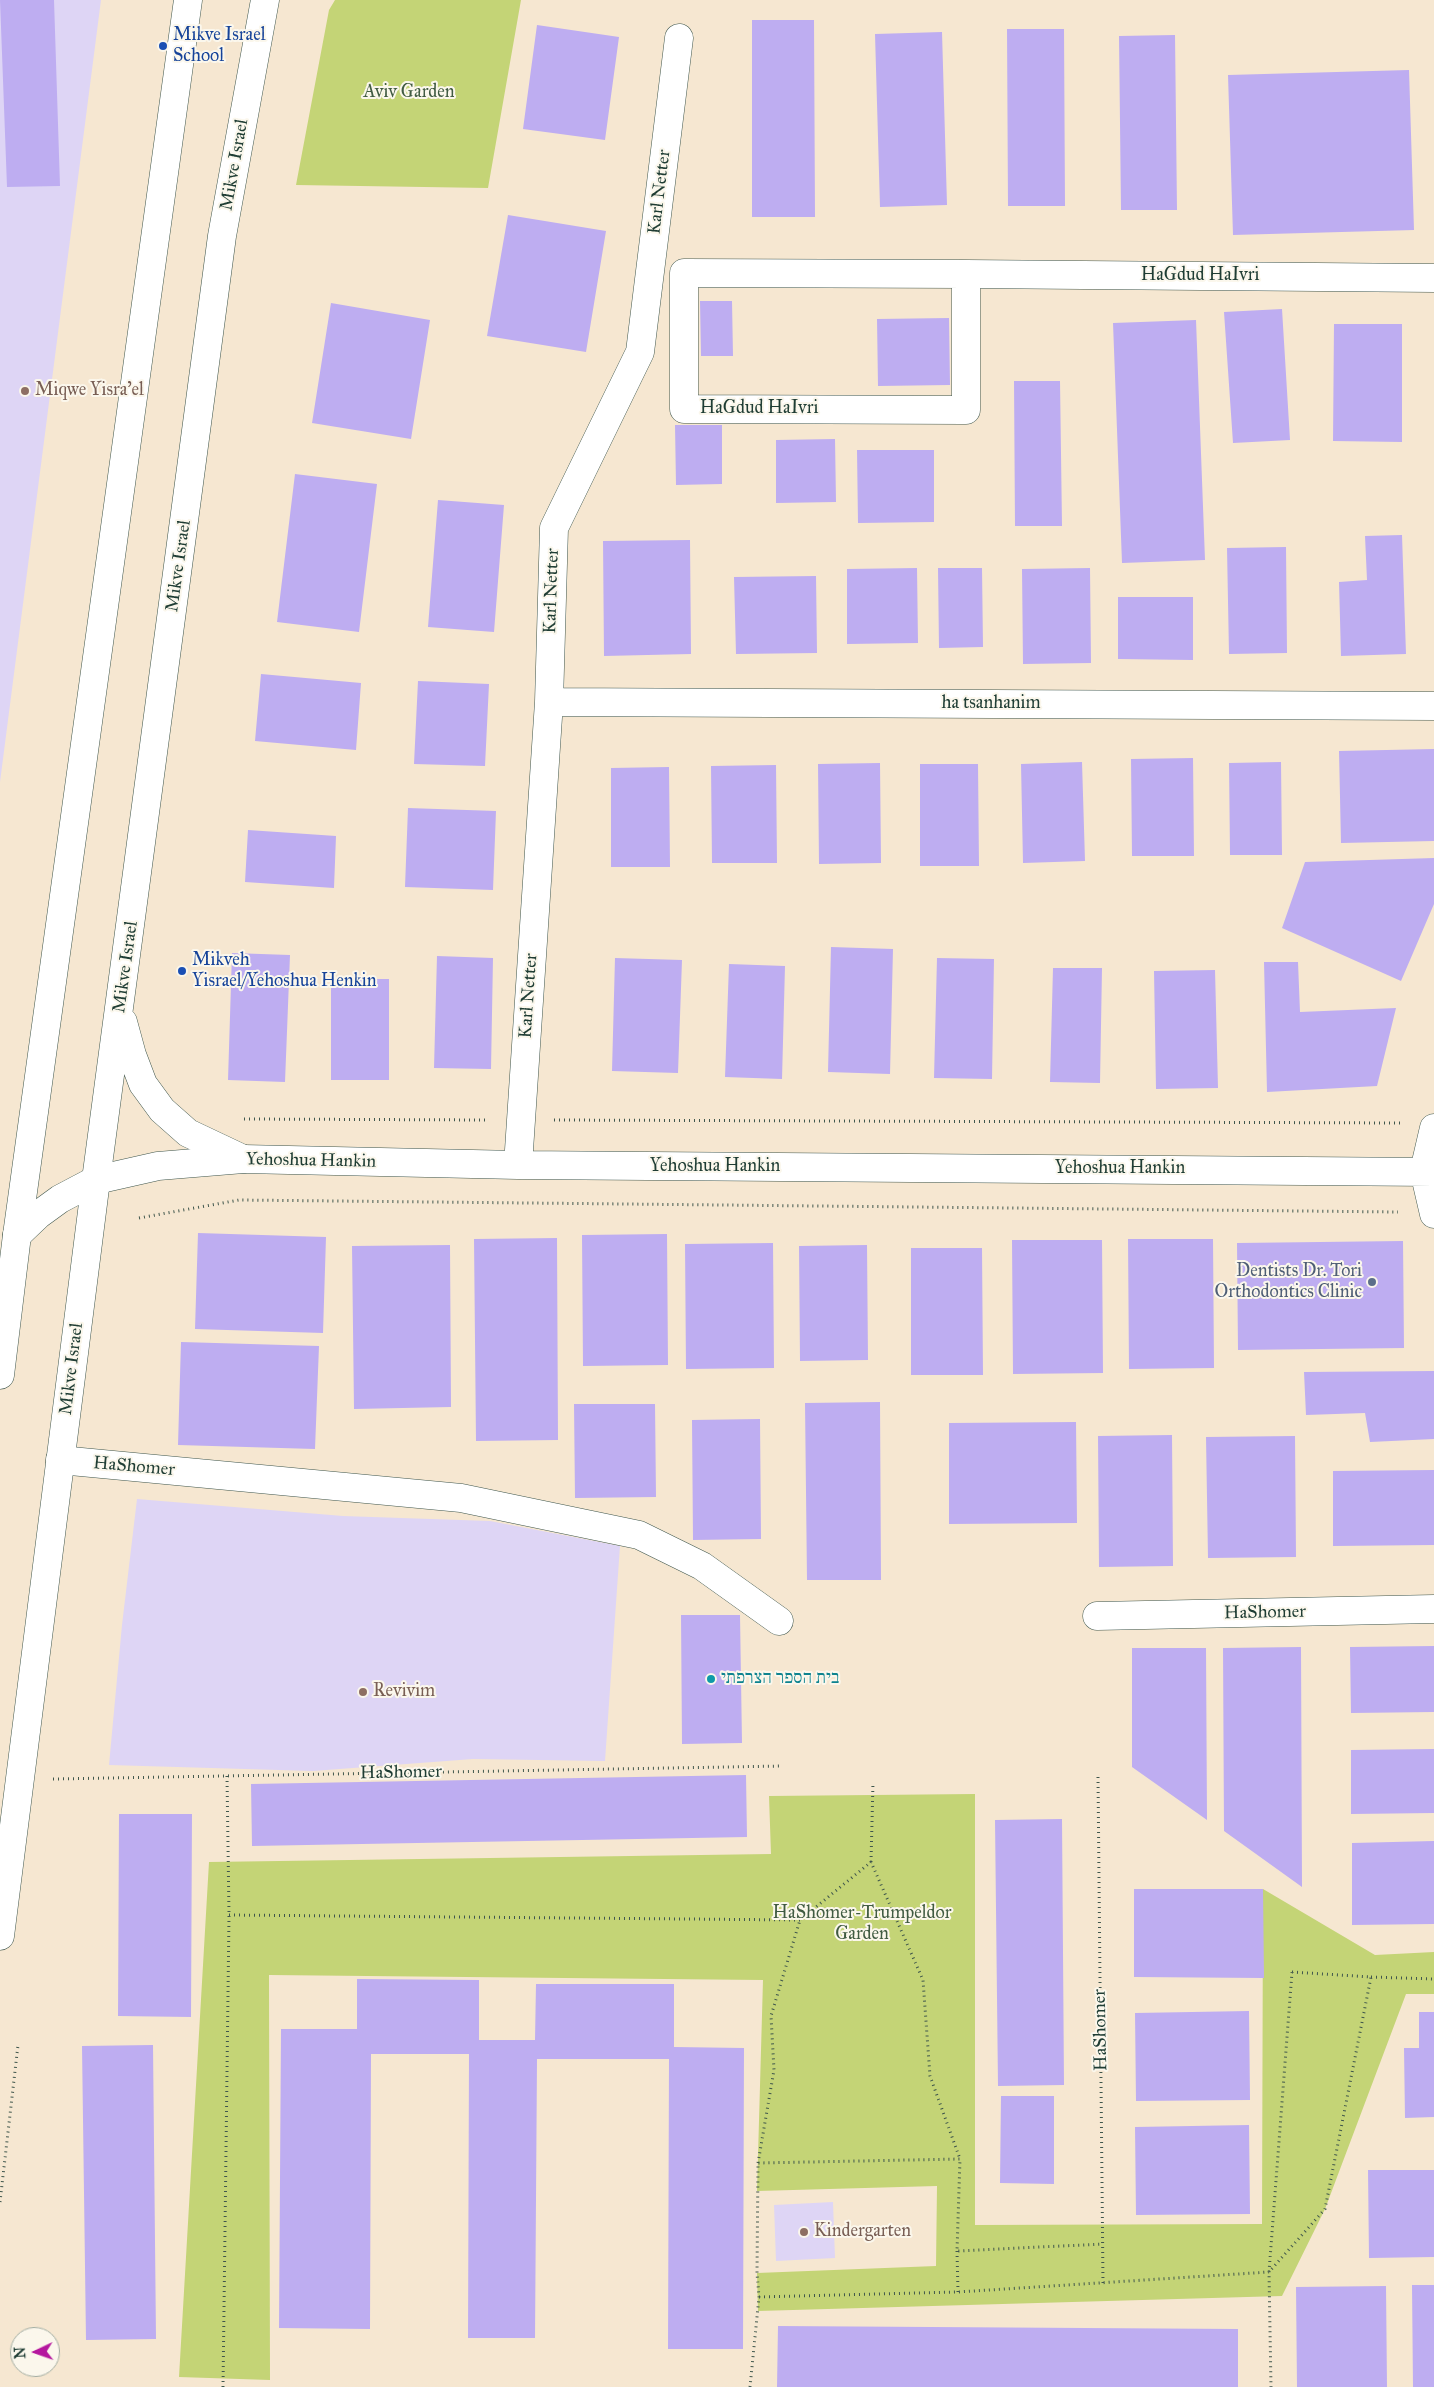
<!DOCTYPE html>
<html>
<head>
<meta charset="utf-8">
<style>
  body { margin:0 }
  #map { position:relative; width:1434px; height:2387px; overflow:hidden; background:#f6e7d1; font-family:"IM FELL Great Primer",serif }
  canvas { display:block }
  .north { position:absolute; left:10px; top:2327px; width:50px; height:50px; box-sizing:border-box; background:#fbf7ec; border:1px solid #a3ada2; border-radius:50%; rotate:267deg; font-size:14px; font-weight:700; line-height:20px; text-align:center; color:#1f3d34 }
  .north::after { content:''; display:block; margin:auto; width:18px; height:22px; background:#b5179e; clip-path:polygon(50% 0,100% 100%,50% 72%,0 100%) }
</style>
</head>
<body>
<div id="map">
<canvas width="1434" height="2387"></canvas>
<div class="north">N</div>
</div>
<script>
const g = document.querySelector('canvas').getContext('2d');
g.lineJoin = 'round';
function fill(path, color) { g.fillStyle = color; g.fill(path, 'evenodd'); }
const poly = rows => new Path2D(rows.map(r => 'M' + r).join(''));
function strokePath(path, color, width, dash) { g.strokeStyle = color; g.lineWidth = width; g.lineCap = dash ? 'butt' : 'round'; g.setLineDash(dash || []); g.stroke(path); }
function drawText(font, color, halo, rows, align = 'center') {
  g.font = font + ' "IM FELL Great Primer","Frank Ruhl Libre",serif'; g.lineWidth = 4; g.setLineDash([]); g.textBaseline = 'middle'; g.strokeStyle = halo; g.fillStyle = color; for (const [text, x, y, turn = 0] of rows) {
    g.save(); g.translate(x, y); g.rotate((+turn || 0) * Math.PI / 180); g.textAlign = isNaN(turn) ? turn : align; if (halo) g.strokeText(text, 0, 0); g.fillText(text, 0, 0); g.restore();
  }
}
fill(poly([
  [0,0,101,0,0,782],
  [137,1499,343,1516,490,1521,620,1546,605,1761,473,1759,313,1771,109,1765,122,1625],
  [833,2202,835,2258,776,2261,774,2205]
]), '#ded5f5');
fill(poly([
  [335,0,521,0,488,188,296,185,329,10],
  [975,1794,975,2225,1262,2224,1263,1889,1375,1955,1434,1952,1434,1994,1406,1994,1325,2209,1282,2296,758,2311,757,2273,936,2266,937,2186,757,2191,763,1980,269,1975,270,2380,179,2377,209,1862,771,1854,769,1796]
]), '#c4d476');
fill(poly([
  [0,0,54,0,60,186,7,187],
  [752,20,814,20,815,217,752,217],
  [537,25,619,37,605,140,523,129],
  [1007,29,1064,29,1065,206,1008,206],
  [942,32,947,205,880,207,875,34],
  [1175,35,1177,210,1121,210,1119,36],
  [1409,70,1414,230,1233,235,1228,75],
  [508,215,606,231,586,352,487,336],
  [700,301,732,301,733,356,701,356],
  [331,303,430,320,411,439,312,423],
  [1282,309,1290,440,1233,443,1224,312],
  [949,318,950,385,878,386,877,319],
  [1196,320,1205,560,1122,563,1113,323],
  [1334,324,1402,324,1402,442,1333,441],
  [1014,381,1060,381,1062,526,1015,526],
  [675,425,722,425,722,484,676,485],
  [835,439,836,502,776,503,776,440],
  [857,450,934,450,934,522,858,523],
  [295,474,377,484,359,632,277,622],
  [438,500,504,505,494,632,428,627],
  [1402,535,1406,654,1341,656,1339,582,1367,580,1365,536],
  [690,540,691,654,604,656,603,541],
  [1286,547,1287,653,1229,654,1227,548],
  [917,568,918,643,847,644,847,569],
  [938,568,982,568,983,647,939,648],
  [1090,568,1091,663,1023,664,1022,569],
  [816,576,817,653,736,654,734,577],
  [1118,597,1193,597,1193,660,1118,659],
  [261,674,361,683,356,750,255,741],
  [418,681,489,684,485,766,414,764],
  [1434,749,1434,841,1341,843,1339,751],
  [1193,758,1194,856,1132,856,1131,759],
  [1082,762,1085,861,1023,863,1021,764],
  [1281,762,1282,855,1230,855,1229,763],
  [880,763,881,863,819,864,818,764],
  [920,764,978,764,979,866,920,866],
  [776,765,777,863,712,863,711,766],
  [669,767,670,867,611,867,611,768],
  [408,808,496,811,493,890,405,887],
  [248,830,336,836,334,888,245,882],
  [1434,858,1434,904,1401,981,1282,928,1305,862],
  [831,947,893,949,890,1074,828,1072],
  [232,953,290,955,285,1082,228,1080],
  [437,956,493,958,491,1069,434,1068],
  [615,958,682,960,678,1073,612,1071],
  [937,958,994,959,992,1079,934,1078],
  [1264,962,1298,962,1300,1012,1396,1008,1377,1086,1267,1092],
  [729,964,785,966,782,1079,725,1077],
  [1053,968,1102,968,1100,1083,1050,1082],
  [1215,970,1218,1088,1156,1089,1154,971],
  [331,979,389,979,389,1080,331,1080],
  [198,1233,326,1237,323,1333,195,1329],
  [667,1234,668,1365,583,1366,582,1235],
  [557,1238,558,1440,476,1441,474,1239],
  [1128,1239,1213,1239,1214,1368,1129,1369],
  [1012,1240,1102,1240,1103,1373,1013,1374],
  [1403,1241,1404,1348,1238,1350,1237,1243],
  [773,1243,774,1368,686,1369,685,1244],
  [450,1245,451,1407,354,1409,352,1246],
  [867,1245,868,1360,800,1361,799,1246],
  [911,1248,982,1248,983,1375,911,1375],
  [181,1342,319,1346,315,1449,178,1445],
  [1434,1371,1434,1439,1370,1442,1365,1413,1306,1415,1304,1372],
  [880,1402,881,1580,807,1580,805,1403],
  [574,1404,655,1404,656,1497,575,1498],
  [760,1419,761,1539,693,1540,692,1420],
  [1076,1422,1077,1523,949,1524,949,1423],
  [1172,1435,1173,1566,1099,1567,1098,1436],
  [1295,1436,1296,1557,1208,1558,1206,1437],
  [1434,1470,1434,1545,1333,1546,1333,1471],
  [681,1615,740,1615,742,1743,682,1744],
  [1434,1646,1434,1712,1351,1713,1350,1647],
  [1301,1647,1302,1887,1224,1831,1223,1648],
  [1132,1648,1206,1648,1207,1820,1132,1767],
  [1434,1749,1434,1813,1351,1814,1351,1750],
  [746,1775,747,1837,252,1846,251,1784],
  [119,1814,192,1814,191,2017,118,2016],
  [1062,1819,1064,2085,998,2086,995,1820],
  [1434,1841,1434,1924,1352,1925,1352,1843],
  [1134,1889,1263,1889,1264,1978,1134,1977],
  [357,1979,479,1980,479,2040,535,2040,536,1984,674,1984,674,2047,744,2048,743,2349,668,2349,669,2059,537,2059,535,2338,468,2338,469,2054,371,2054,370,2329,279,2328,281,2029,357,2029],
  [1249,2011,1250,2100,1136,2101,1135,2013],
  [1419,2012,1434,2012,1434,2117,1405,2118,1404,2048,1419,2048],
  [153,2045,156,2339,86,2340,82,2046],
  [1001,2096,1054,2096,1054,2184,1000,2183],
  [1249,2125,1250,2214,1136,2215,1135,2127],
  [1368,2170,1434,2170,1434,2257,1369,2258],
  [1412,2285,1434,2285,1434,2387,1413,2387],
  [1386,2286,1387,2387,1297,2387,1296,2287],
  [778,2326,1238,2329,1238,2387,777,2387]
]), '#beadf1');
const minor = poly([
  [966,274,966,410,684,409,684,273,966,274,1434,278],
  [549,702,1434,706],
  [1434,1128,1424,1171,1434,1214],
  [518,1165,549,702,554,528,640,352,679,38],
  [17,1235,38,1215,60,1199,96,1180,158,1166,243,1159,518,1165,1434,1172],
  [60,1460,461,1498,639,1535,702,1566,779,1621],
  [1097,1616,1434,1609]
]);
const major = poly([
  [123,1022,132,1055,143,1084,162,1110,188,1133,243,1159],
  [0,1375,17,1235,188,0],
  [0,1936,96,1180,222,236,265,0]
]);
strokePath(minor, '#3f564c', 29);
strokePath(major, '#3f564c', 29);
strokePath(poly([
  [244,1119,487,1120],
  [554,1120,1400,1123],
  [139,1218,239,1200,1398,1212],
  [1098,1777,1103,2283],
  [53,1779,782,1766],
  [871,1862,873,1782],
  [229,1915,800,1920],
  [1292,1972,1371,1977,1325,2209,1269,2272,1292,1972],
  [1371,1977,1434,1979],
  [758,2163,774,2070,771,2016,800,1920,871,1862,923,1980,930,2076,960,2159],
  [0,2202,18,2045],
  [957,2251,958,2292],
  [759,2297,958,2292,1269,2272,1271,2387],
  [223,2387,229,1915,227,1776],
  [750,2387,759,2297,757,2273,758,2163,960,2159,957,2251,1103,2244]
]), '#3f564c', 3, [1, 4]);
strokePath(minor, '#fff', 28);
strokePath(major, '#fff', 28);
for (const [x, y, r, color] of [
  [163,46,5,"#1a4fb4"],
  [25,391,5,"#8d6e63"],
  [182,971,5,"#1a4fb4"],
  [1372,1282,5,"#5c6f8a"],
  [711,1679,5,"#0f9aa8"],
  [363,1692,5,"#8d6e63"],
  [804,2232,5,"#8d6e63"]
]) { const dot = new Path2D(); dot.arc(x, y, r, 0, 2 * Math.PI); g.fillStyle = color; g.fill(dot); strokePath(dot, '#fbf7ec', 2); }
drawText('18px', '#164399', '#fbf7ec', [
  ["Mikve Israel",173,36],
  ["School",173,57],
  ["Mikveh",192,961],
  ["Yisrael/Yehoshua Henkin",192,982]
], 'left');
drawText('18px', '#405b41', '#fbf7ec', [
  ["Aviv Garden",409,93],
  ["HaShomer-Trumpeldor",862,1914],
  ["Garden",862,1935]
]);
drawText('18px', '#1f3d34', '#fbf7ec', [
  ["Mikve Israel",235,165,-80],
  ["Karl Netter",660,192,-83],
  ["HaGdud HaIvri",1200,276],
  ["HaGdud HaIvri",759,409],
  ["Mikve Israel",179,566,-82],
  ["Karl Netter",552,591,-88],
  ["ha tsanhanim",991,704],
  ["Mikve Israel",126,967,-82],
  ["Karl Netter",529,996,-86],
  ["Yehoshua Hankin",311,1161,1],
  ["Yehoshua Hankin",715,1167],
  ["Yehoshua Hankin",1120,1169],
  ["Mikve Israel",72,1369,-83],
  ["HaShomer",134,1467,5],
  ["HaShomer",1265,1613,-1],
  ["HaShomer",401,1773,-1],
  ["HaShomer",1101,2030,-91]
]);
drawText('18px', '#785e54', '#fbf7ec', [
  ["Miqwe Yisra'el",35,391],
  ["Revivim",373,1692],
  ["Kindergarten",814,2232]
], 'left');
drawText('18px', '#4e5e75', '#fbf7ec', [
  ["Dentists Dr. Tori",1362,1272],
  ["Orthodontics Clinic",1362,1293]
], 'right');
drawText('18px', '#0d838f', '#fbf7ec', [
  ["בית הספר הצרפתי",721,1679]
], 'left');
</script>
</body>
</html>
